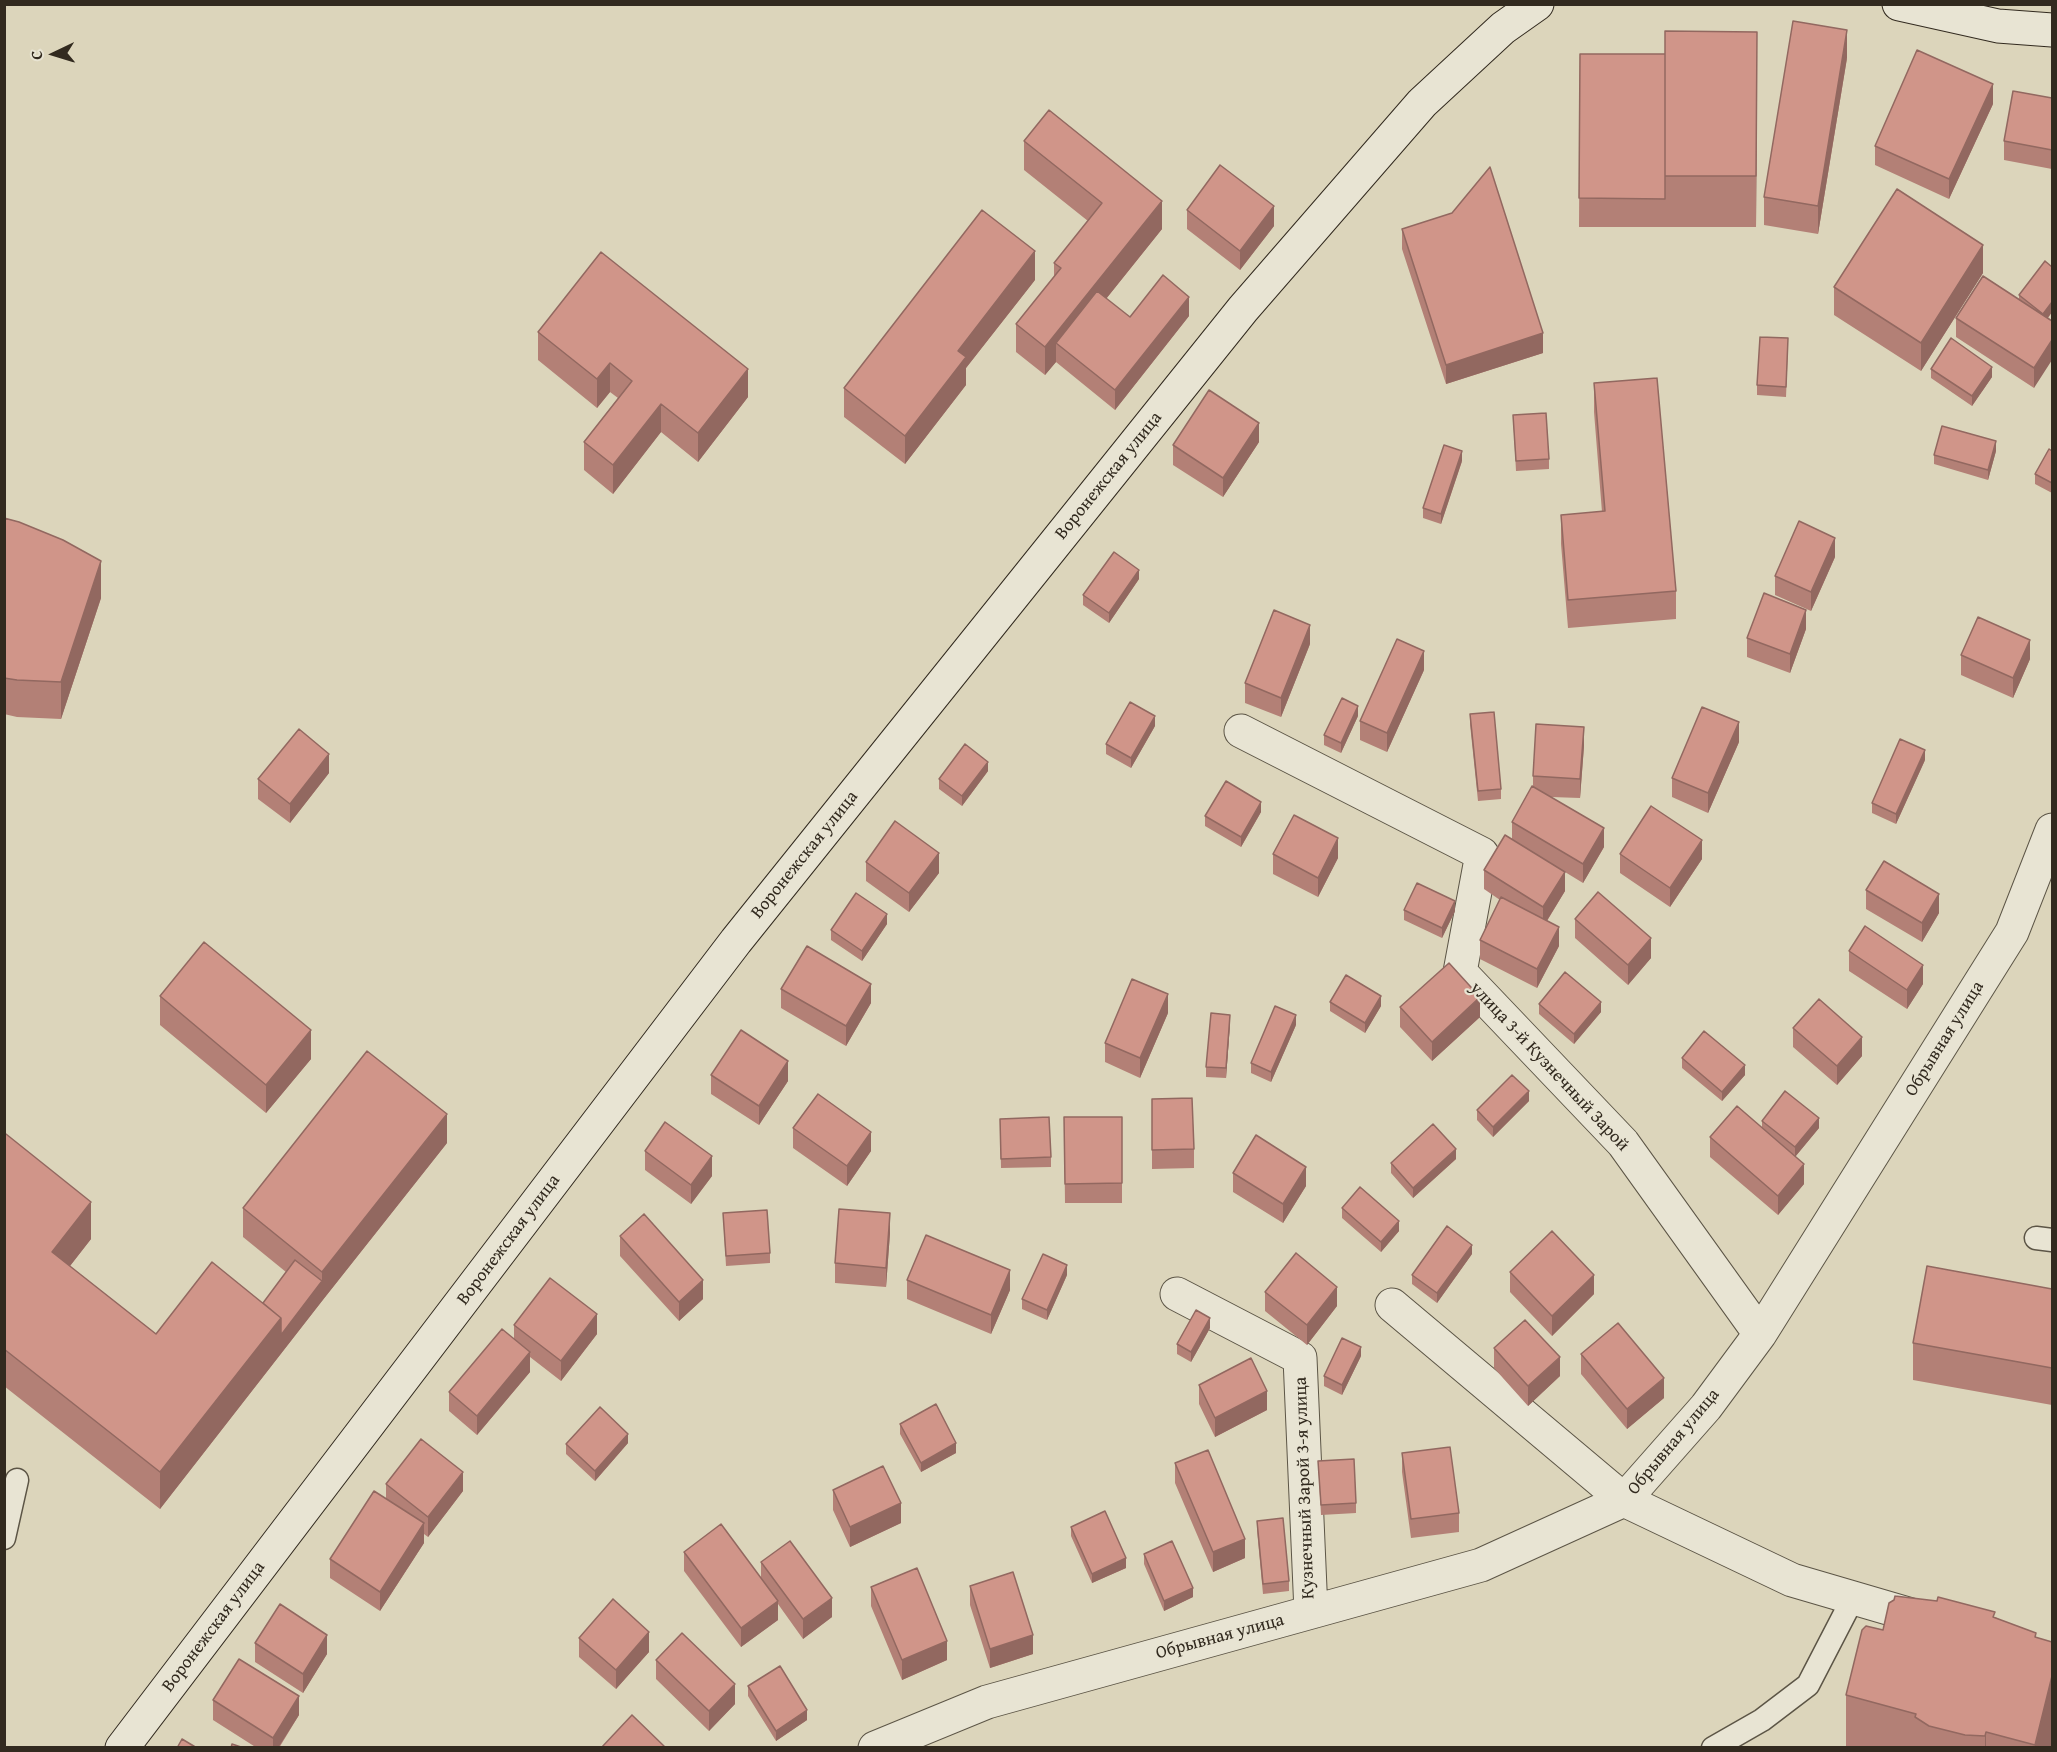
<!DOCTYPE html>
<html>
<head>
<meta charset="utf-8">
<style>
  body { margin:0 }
  #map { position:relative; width:2057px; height:1752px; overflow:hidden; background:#dcd5bb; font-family:"Gentium Book Plus",serif }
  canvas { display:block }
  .frame { position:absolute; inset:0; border:6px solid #322a1f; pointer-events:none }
  .north { position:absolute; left:24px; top:24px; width:60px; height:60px; -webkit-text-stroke:4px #e8e4d3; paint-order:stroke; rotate:266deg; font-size:16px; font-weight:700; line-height:24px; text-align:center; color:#322a1f }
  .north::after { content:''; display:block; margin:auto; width:21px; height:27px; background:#322a1f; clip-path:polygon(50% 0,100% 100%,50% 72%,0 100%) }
</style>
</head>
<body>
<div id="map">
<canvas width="2057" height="1752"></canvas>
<div class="frame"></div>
<div class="north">С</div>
</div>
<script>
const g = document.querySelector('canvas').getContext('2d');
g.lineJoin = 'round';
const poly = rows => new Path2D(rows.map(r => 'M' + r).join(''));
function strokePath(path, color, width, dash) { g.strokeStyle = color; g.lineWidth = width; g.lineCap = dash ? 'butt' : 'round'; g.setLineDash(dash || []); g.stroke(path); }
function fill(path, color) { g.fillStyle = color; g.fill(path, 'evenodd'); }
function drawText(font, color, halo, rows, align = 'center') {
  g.font = font + ' "Gentium Book Plus",serif'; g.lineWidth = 4.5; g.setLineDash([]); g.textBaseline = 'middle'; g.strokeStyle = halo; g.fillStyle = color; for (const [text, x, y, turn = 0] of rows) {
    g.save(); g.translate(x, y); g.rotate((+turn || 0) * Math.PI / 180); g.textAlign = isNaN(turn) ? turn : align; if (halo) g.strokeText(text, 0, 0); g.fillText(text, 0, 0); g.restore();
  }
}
const lane = poly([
  [2036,1238,2052,1240],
  [4,1538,17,1480],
  [1713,1748,1762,1720,1808,1685,1853,1598]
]);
const street = poly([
  [1241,731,1482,854,1460,972,1623,1143,1760,1334],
  [1177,1294,1300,1358,1311,1612],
  [1392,1305,1624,1500,1792,1580,1932,1621],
  [875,1748,987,1702,1481,1565,1624,1500,1706,1407,1760,1334,2012,932,2052,830]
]);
const secondary = poly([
  [1899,4,1998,26,2052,30],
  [122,1748,736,941,1243,309,1422,103,1503,28,1537,4]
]);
strokePath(lane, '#5c5546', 25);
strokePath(street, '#5c5546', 35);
strokePath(secondary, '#322a1f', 35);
strokePath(lane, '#e8e4d3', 22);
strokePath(street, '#e8e4d3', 33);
strokePath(secondary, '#e8e4d3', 33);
fill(poly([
  [1580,54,1757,83,1756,227,1579,227],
  [1847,58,1818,234,1764,225,1764,197],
  [2052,98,2052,169,2004,160,2004,141],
  [1993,104,1949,199,1875,165,1875,146],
  [1024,141,1162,229,1106,299,1130,317,1189,316,1115,410,1056,362,1045,375,1016,352,1016,324,1054,277,1054,263,1088,221,1024,170],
  [1187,210,1274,226,1240,270,1187,229],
  [1402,229,1543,353,1446,384,1402,249],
  [2052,267,2052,312,2048,318,2034,388,1956,337,1956,318,2019,299,2019,295],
  [1983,273,1921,371,1834,315,1834,287],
  [1035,280,966,368,966,385,905,464,844,417,844,388],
  [538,332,748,397,698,462,661,432,613,494,584,470,584,442,618,398,610,392,597,408,538,360],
  [1788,348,1786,397,1757,395,1757,385],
  [1931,369,1992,377,1972,406,1931,378],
  [1594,383,1676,591,1676,619,1568,628,1561,544,1561,515,1602,512,1594,412],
  [1513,415,1549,459,1549,469,1516,471],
  [1259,442,1223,497,1173,465,1173,445],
  [1996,451,1988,480,1934,464,1934,455],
  [2052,451,2052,493,2035,484,2035,474],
  [1462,461,1441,524,1423,518,1423,508],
  [4,518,101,598,61,719,17,717,4,714],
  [1835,557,1811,611,1775,595,1775,576],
  [1139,579,1109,623,1083,605,1083,595],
  [1806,629,1790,673,1747,657,1747,638],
  [1310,644,1281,717,1245,703,1245,683],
  [1961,655,2030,659,2013,698,1961,675],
  [1424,670,1387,752,1360,740,1360,721],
  [1470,714,1501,789,1501,799,1478,801,1470,724],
  [1358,716,1341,753,1324,745,1324,735],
  [1155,726,1131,768,1106,754,1106,744],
  [1739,742,1708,813,1672,797,1672,778],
  [1584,746,1580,798,1551,797,1604,847,1583,883,1565,872,1565,891,1547,921,1559,946,1537,988,1480,959,1480,940,1500,900,1484,889,1484,870,1512,839,1512,822,1533,786,1533,776],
  [1925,760,1896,824,1872,813,1872,803],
  [988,771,962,806,939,789,939,779],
  [329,773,290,823,258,799,258,779],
  [1261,812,1241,847,1205,826,1205,816],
  [1273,854,1338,858,1318,897,1273,874],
  [1620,854,1702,859,1670,907,1620,873],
  [866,862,939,873,909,912,866,881],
  [1866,890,1939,913,1922,942,1866,909],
  [1404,910,1455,911,1442,938,1404,920],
  [1575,919,1651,958,1628,985,1575,938],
  [887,924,862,961,831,940,831,930],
  [1849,951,1923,984,1907,1009,1849,971],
  [781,989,871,1003,846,1046,781,1008],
  [160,996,311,1059,266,1113,160,1025],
  [1330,1002,1381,1006,1365,1033,1330,1011],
  [1539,1004,1601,1012,1574,1044,1539,1014],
  [1400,1007,1480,1017,1432,1061,1400,1027],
  [1168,1013,1140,1078,1105,1062,1105,1043],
  [1230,1024,1226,1078,1206,1077,1206,1067],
  [1296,1025,1271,1082,1251,1073,1251,1063],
  [1793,1028,1862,1056,1837,1085,1793,1047],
  [1682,1058,1745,1075,1722,1101,1682,1068],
  [711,1075,788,1081,759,1125,711,1094],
  [1152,1099,1194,1149,1194,1168,1152,1169],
  [1529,1101,1493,1137,1477,1120,1477,1110],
  [1064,1117,1122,1117,1122,1203,1065,1203],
  [1000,1119,1051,1157,1051,1167,1001,1168],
  [1762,1121,1819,1128,1795,1157,1804,1184,1778,1215,1710,1157,1710,1137,1762,1128],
  [793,1128,871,1151,847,1186,793,1148],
  [4,1135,91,1239,70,1266,156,1334,263,1303,286,1272,243,1237,243,1208,447,1143,322,1301,160,1509,4,1386],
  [645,1151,712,1176,691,1204,645,1170],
  [1456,1159,1413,1198,1391,1173,1391,1163],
  [1233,1173,1306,1186,1283,1223,1233,1192],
  [1342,1208,1399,1231,1381,1252,1342,1218],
  [723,1213,770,1253,770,1263,726,1266],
  [890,1233,886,1287,835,1283,835,1263],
  [620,1236,703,1299,679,1321,620,1256],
  [1472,1254,1437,1303,1412,1284,1412,1275],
  [1510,1272,1594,1294,1552,1336,1510,1292],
  [1067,1275,1047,1320,1022,1309,1022,1299],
  [907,1280,1010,1290,991,1334,907,1299],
  [2052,1289,2052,1405,1913,1380,1913,1343],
  [1265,1292,1337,1306,1307,1345,1265,1311],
  [514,1325,597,1334,561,1381,530,1357,530,1372,477,1435,449,1411,449,1392,514,1339],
  [1210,1328,1191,1362,1177,1354,1177,1344],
  [1494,1348,1560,1376,1528,1406,1494,1368],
  [1581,1354,1664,1398,1627,1429,1581,1374],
  [1361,1356,1342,1395,1324,1386,1324,1376],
  [1199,1385,1267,1410,1215,1437,1199,1404],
  [900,1424,956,1453,921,1472,900,1434],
  [628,1443,595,1481,566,1454,566,1444],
  [1402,1453,1459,1513,1459,1532,1411,1538,1402,1472],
  [1318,1461,1356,1503,1356,1513,1321,1515],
  [1175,1463,1245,1558,1213,1572,1175,1483],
  [386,1484,463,1491,428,1537,424,1534,424,1543,380,1611,330,1578,330,1559,386,1499],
  [833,1490,901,1523,850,1547,833,1510],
  [1257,1521,1289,1581,1289,1591,1263,1594,1257,1530],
  [1071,1527,1126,1568,1092,1583,1071,1536],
  [684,1552,761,1578,761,1562,832,1617,803,1639,778,1604,778,1620,741,1647,684,1571],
  [1144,1554,1193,1597,1164,1611,1144,1564],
  [970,1586,1033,1654,990,1668,970,1605],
  [871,1587,947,1660,902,1680,871,1606],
  [1995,1617,2036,1638,2052,1748,1846,1748,1846,1695,1883,1630],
  [579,1638,649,1652,616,1689,579,1657],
  [255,1643,327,1654,303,1693,255,1662],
  [656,1660,735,1704,709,1731,656,1679],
  [748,1686,807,1720,776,1741,748,1696],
  [213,1700,299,1715,279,1748,257,1748,213,1720]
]), '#b38076');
fill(poly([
  [1847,30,1847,58,1818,234,1818,206],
  [1757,32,1757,83,1756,227,1756,176],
  [1993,84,1993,104,1949,199,1949,179],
  [1162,201,1162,229,1065,350,1056,343,1056,362,1045,375,1045,347],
  [1274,206,1274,226,1240,270,1240,251],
  [1983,245,1983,273,1921,371,1921,343],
  [1035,251,1035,280,966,368,966,385,905,464,905,436,958,351],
  [1189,297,1189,316,1115,410,1115,390],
  [2052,302,2052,312,2043,324,2043,314],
  [1543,333,1543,353,1446,384,1446,365],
  [2052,340,2052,360,2034,388,2034,368],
  [610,363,610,392,597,408,597,379],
  [1992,367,1992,377,1972,406,1972,396],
  [748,369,748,397,698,462,698,433],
  [661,404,661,432,613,494,613,465],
  [1259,423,1259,442,1223,497,1223,478],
  [1996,441,1996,451,1988,480,1988,470],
  [1462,451,1462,461,1441,524,1441,514],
  [1835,538,1835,557,1811,611,1811,592],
  [101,561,101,598,61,719,61,682],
  [1139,570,1139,579,1109,623,1109,613],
  [1806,610,1806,629,1790,673,1790,654],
  [1310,625,1310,644,1281,717,1281,698],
  [2030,640,2030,659,2013,698,2013,678],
  [1424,651,1424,670,1387,752,1387,733],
  [1358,706,1358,716,1341,753,1341,743],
  [1155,716,1155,726,1131,768,1131,758],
  [1739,722,1739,742,1708,813,1708,793],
  [1584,727,1584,746,1580,798,1580,779],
  [1925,750,1925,760,1896,824,1896,814],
  [329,754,329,773,290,823,290,804],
  [988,762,988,771,962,806,962,796],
  [1261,802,1261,812,1241,847,1241,837],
  [1604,828,1604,847,1583,883,1583,864],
  [1338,838,1338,858,1318,897,1318,878],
  [1702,840,1702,859,1670,907,1670,888],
  [939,853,939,873,909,912,909,893],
  [1565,872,1565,891,1543,927,1543,907],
  [1939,894,1939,913,1922,942,1922,923],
  [1455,901,1455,911,1442,938,1442,928],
  [887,914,887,924,862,961,862,951],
  [1559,927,1559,946,1537,988,1537,969],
  [1651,938,1651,958,1628,985,1628,965],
  [1923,965,1923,984,1907,1009,1907,990],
  [871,984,871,1003,846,1046,846,1026],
  [1168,994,1168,1013,1140,1078,1140,1058],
  [1381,996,1381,1006,1365,1033,1365,1023],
  [1480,997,1480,1017,1432,1061,1432,1042],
  [1601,1002,1601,1012,1574,1044,1574,1034],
  [1230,1015,1230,1024,1226,1078,1226,1068],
  [1296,1015,1296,1025,1271,1082,1271,1072],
  [311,1030,311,1059,266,1113,266,1085],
  [1862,1037,1862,1056,1837,1085,1837,1066],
  [788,1061,788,1081,759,1125,759,1106],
  [1745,1065,1745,1075,1722,1101,1722,1092],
  [1529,1091,1529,1101,1493,1137,1493,1127],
  [447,1114,447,1143,322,1301,160,1509,160,1472,281,1318,322,1281,322,1272],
  [1819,1118,1819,1128,1795,1157,1795,1147],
  [871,1132,871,1151,847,1186,847,1166],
  [1456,1149,1456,1159,1413,1198,1413,1188],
  [712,1156,712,1176,691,1204,691,1185],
  [1804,1164,1804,1184,1778,1215,1778,1196],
  [1306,1167,1306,1186,1283,1223,1283,1204],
  [91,1202,91,1239,52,1289,52,1252],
  [890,1213,890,1233,886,1287,886,1268],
  [1399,1221,1399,1231,1381,1252,1381,1242],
  [1472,1245,1472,1254,1437,1303,1437,1293],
  [1067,1265,1067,1275,1047,1320,1047,1310],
  [1010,1270,1010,1290,991,1334,991,1315],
  [1594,1275,1594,1294,1552,1336,1552,1316],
  [703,1280,703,1299,679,1321,679,1302],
  [1337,1287,1337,1306,1307,1345,1307,1325],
  [597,1314,597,1334,561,1381,561,1361],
  [1210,1318,1210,1328,1191,1362,1191,1352],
  [1361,1347,1361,1356,1342,1395,1342,1385],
  [530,1352,530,1372,477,1435,477,1416],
  [1560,1357,1560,1376,1528,1406,1528,1386],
  [1664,1378,1664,1398,1627,1429,1627,1409],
  [1267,1391,1267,1410,1215,1437,1215,1418],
  [628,1434,628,1443,595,1481,595,1471],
  [956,1443,956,1453,921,1472,921,1463],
  [463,1472,463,1491,428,1537,428,1517],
  [901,1503,901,1523,850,1547,850,1527],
  [424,1523,424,1543,380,1611,380,1592],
  [1245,1539,1245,1558,1213,1572,1213,1552],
  [1126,1558,1126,1568,1092,1583,1092,1574],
  [1193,1588,1193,1597,1164,1611,1164,1601],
  [832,1598,832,1617,803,1639,803,1619],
  [778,1601,778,1620,741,1647,741,1628],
  [649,1632,649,1652,616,1689,616,1670],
  [327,1635,327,1654,303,1693,303,1674],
  [1033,1635,1033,1654,990,1668,990,1649],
  [947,1641,947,1660,902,1680,902,1660],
  [2052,1676,2052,1748,2035,1748,2035,1745],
  [735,1684,735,1704,709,1731,709,1711],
  [299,1696,299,1715,278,1748,273,1748,273,1738],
  [807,1710,807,1720,776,1741,776,1731],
  [1986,1732,1986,1748,1985,1748,1985,1736]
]), '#926860');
const building = poly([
  [1793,21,1847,30,1818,206,1764,197,1793,21],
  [1665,31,1757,32,1756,176,1665,176,1665,31],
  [1917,50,1993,84,1949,179,1875,146,1917,50],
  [1580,54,1665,54,1665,199,1579,198,1580,54],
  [2013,91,2052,98,2052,150,2004,141,2013,91],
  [1049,110,1162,201,1045,347,1016,324,1061,268,1054,263,1102,203,1024,141,1049,110],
  [1220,165,1274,206,1240,251,1187,210,1220,165],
  [1490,167,1543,333,1446,365,1402,229,1452,213,1490,167],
  [1897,189,1983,245,1921,343,1834,287,1897,189],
  [982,210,1035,251,958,351,966,357,905,436,844,388,982,210],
  [601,252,748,369,698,433,661,404,613,465,584,442,632,381,610,363,597,379,538,332,601,252],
  [2045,261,2052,267,2052,302,2043,314,2019,295,2045,261],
  [1163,275,1189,297,1115,390,1056,343,1097,291,1130,317,1163,275],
  [1983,276,2052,321,2052,340,2034,368,1956,318,1983,276],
  [1760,337,1788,338,1786,387,1757,385,1760,337],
  [1951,338,1992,367,1972,396,1931,369,1951,338],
  [1657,378,1676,591,1568,600,1561,515,1605,511,1594,383,1657,378],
  [1209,390,1259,423,1223,478,1173,445,1209,390],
  [1546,413,1549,459,1516,461,1513,415,1546,413],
  [1942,426,1996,441,1988,470,1934,455,1942,426],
  [1444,445,1462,451,1441,514,1423,508,1444,445],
  [2049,449,2052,451,2052,483,2035,474,2049,449],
  [4,518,19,522,63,540,101,561,61,682,17,680,4,678,4,518],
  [1799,521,1835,538,1811,592,1775,576,1799,521],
  [1114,552,1139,570,1109,613,1083,595,1114,552],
  [1764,593,1806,610,1790,654,1747,638,1764,593],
  [1274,610,1310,625,1281,698,1245,683,1274,610],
  [1978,617,2030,640,2013,678,1961,655,1978,617],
  [1397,639,1424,651,1387,733,1360,721,1397,639],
  [1342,698,1358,706,1341,743,1324,735,1342,698],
  [1130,702,1155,716,1131,758,1106,744,1130,702],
  [1702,707,1739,722,1708,793,1672,778,1702,707],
  [1494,712,1501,789,1478,791,1470,714,1494,712],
  [1536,724,1584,727,1580,779,1533,776,1536,724],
  [299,729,329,754,290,804,258,779,299,729],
  [1900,739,1925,750,1896,814,1872,803,1900,739],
  [965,744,988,762,962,796,939,779,965,744],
  [1226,781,1261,802,1241,837,1205,816,1226,781],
  [1532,786,1604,828,1583,864,1512,822,1532,786],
  [1651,806,1702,840,1670,888,1620,854,1651,806],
  [1294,815,1338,838,1318,878,1273,854,1294,815],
  [895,821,939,853,909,893,866,862,895,821],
  [1505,835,1565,872,1543,907,1484,870,1505,835],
  [1884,861,1939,894,1922,923,1866,890,1884,861],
  [1417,883,1455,901,1442,928,1404,910,1417,883],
  [1598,892,1651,938,1628,965,1575,919,1598,892],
  [856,893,887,914,862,951,831,930,856,893],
  [1501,897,1559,927,1537,969,1480,940,1501,897],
  [1865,926,1923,965,1907,990,1849,951,1865,926],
  [204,942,311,1030,266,1085,160,996,204,942],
  [807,946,871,984,846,1026,781,989,807,946],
  [1449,963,1480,997,1432,1042,1400,1007,1449,963],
  [1565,972,1601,1002,1574,1034,1539,1004,1565,972],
  [1346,975,1381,996,1365,1023,1330,1002,1346,975],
  [1132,979,1168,994,1140,1058,1105,1043,1132,979],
  [1819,999,1862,1037,1837,1066,1793,1028,1819,999],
  [1275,1006,1296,1015,1271,1072,1251,1063,1275,1006],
  [1211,1013,1230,1015,1226,1068,1206,1067,1211,1013],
  [741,1030,788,1061,759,1106,711,1075,741,1030],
  [1704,1031,1745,1065,1722,1092,1682,1058,1704,1031],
  [367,1051,447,1114,322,1272,243,1208,367,1051],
  [1512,1075,1529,1091,1493,1127,1477,1110,1512,1075],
  [1785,1091,1819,1118,1795,1147,1762,1121,1785,1091],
  [818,1094,871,1132,847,1166,793,1128,818,1094],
  [1192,1098,1194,1149,1152,1150,1152,1099,1192,1098],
  [1737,1106,1804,1164,1778,1196,1710,1137,1737,1106],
  [1049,1117,1051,1157,1001,1159,1000,1119,1049,1117],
  [1064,1117,1122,1117,1122,1183,1065,1184,1064,1117],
  [665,1122,712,1156,691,1185,645,1151,665,1122],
  [1433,1124,1456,1149,1413,1188,1391,1163,1433,1124],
  [6,1134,91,1202,52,1252,156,1334,212,1262,281,1318,160,1472,4,1349,4,1135,6,1134],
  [1256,1135,1306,1167,1283,1204,1233,1173,1256,1135],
  [1360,1187,1399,1221,1381,1242,1342,1208,1360,1187],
  [839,1209,890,1213,886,1268,835,1263,839,1209],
  [767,1210,770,1253,726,1256,723,1213,767,1210],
  [644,1214,703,1280,679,1302,620,1236,644,1214],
  [1447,1226,1472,1245,1437,1293,1412,1275,1447,1226],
  [1552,1231,1594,1275,1552,1316,1510,1272,1552,1231],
  [926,1235,1010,1270,991,1315,907,1280,926,1235],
  [1296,1253,1337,1287,1307,1325,1265,1292,1296,1253],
  [1043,1254,1067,1265,1047,1310,1022,1299,1043,1254],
  [295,1260,322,1281,281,1335,281,1318,263,1303,295,1260],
  [1927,1266,2052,1289,2052,1368,1913,1343,1927,1266],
  [550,1278,597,1314,561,1361,514,1325,550,1278],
  [1196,1310,1210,1318,1191,1352,1177,1344,1196,1310],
  [1525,1320,1560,1357,1528,1386,1494,1348,1525,1320],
  [1618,1323,1664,1378,1627,1409,1581,1354,1618,1323],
  [502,1329,530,1352,477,1416,449,1392,502,1329],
  [1342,1338,1361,1347,1342,1385,1324,1376,1342,1338],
  [1251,1358,1267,1391,1215,1418,1199,1385,1251,1358],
  [936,1404,956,1443,921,1463,900,1424,936,1404],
  [600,1407,628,1434,595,1471,566,1444,600,1407],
  [421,1439,463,1472,428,1517,386,1484,421,1439],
  [1450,1447,1459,1513,1411,1519,1402,1453,1450,1447],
  [1208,1450,1245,1539,1213,1552,1175,1463,1208,1450],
  [1354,1459,1356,1503,1321,1505,1318,1461,1354,1459],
  [883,1466,901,1503,850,1527,833,1490,883,1466],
  [374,1491,424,1523,380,1592,330,1559,374,1491],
  [1105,1511,1126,1558,1092,1574,1071,1527,1105,1511],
  [1283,1518,1289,1581,1263,1584,1257,1521,1283,1518],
  [721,1524,778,1601,741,1628,684,1552,721,1524],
  [790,1541,832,1598,803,1619,761,1562,790,1541],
  [1172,1541,1193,1588,1164,1601,1144,1554,1172,1541],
  [917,1568,947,1641,902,1660,871,1587,917,1568],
  [1013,1572,1033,1635,990,1649,970,1586,1013,1572],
  [1895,1596,1937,1601,1938,1597,1995,1612,1993,1617,2036,1633,2035,1637,2052,1642,2052,1676,2035,1745,1986,1732,1985,1736,1965,1735,1929,1726,1915,1717,1916,1714,1846,1695,1862,1630,1866,1626,1883,1630,1889,1603,1894,1600,1895,1596],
  [613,1599,649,1632,616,1670,579,1638,613,1599],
  [280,1604,327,1635,303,1674,255,1643,280,1604],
  [682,1633,735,1684,709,1711,656,1660,682,1633],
  [239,1659,299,1696,273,1738,213,1700,239,1659],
  [780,1666,807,1710,776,1731,748,1686,780,1666],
  [632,1715,666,1748,601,1748,632,1715],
  [182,1739,197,1748,177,1748,182,1739],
  [232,1744,244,1748,231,1748,232,1744]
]);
fill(building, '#d09589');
strokePath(building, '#926860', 1.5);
drawText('18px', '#322a1f', '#e8e4d3', [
  ["Воронежская улица",1109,476,-51],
  ["Воронежская улица",805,855,-51],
  ["Обрывная улица",1945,1039,-58],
  ["улица 3-й Кузнечный Зарой",1549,1067,47],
  ["Воронежская улица",509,1240,-53],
  ["Обрывная улица",1674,1442,-50],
  ["Кузнечный Зарой 3-я улица",1305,1488,-92],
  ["Воронежская улица",214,1627,-53],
  ["Обрывная улица",1220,1637,-15]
]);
</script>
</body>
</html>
